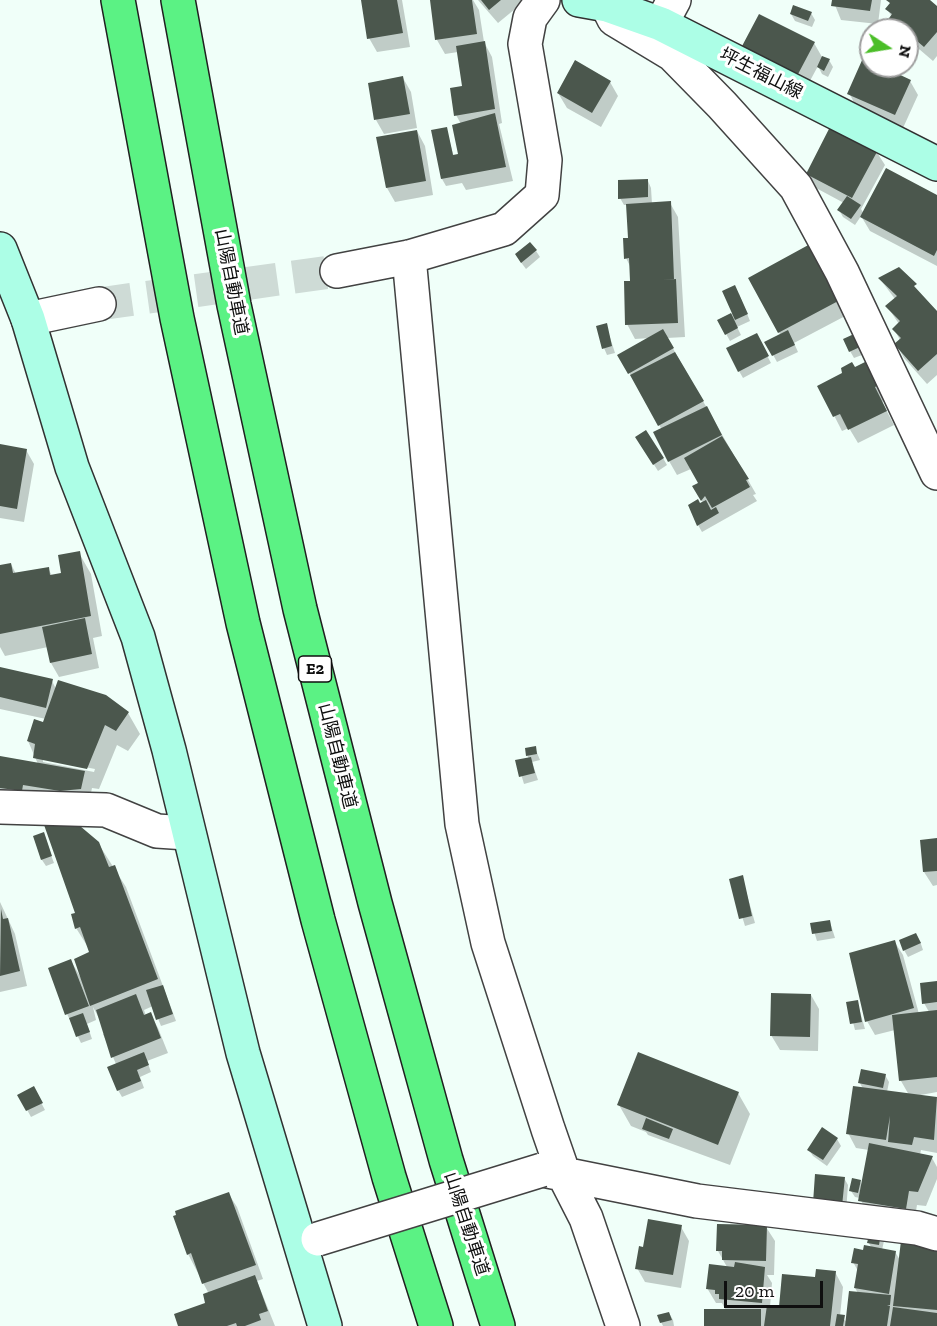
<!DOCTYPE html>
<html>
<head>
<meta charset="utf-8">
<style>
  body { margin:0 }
  #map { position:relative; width:937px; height:1326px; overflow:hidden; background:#f0fff9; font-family:"Zilla Slab",serif }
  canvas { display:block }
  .north { position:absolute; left:859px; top:18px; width:60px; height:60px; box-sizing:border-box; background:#fff; border:2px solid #9f9f9f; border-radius:50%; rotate:102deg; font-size:16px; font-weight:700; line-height:24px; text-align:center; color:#0f0f0f }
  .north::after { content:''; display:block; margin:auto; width:21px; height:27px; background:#4bbe28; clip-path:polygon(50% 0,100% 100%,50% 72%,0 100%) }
  .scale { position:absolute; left:724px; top:1281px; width:99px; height:27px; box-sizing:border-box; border:3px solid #0f0f0f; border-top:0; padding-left:8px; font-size:18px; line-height:21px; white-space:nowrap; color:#0f0f0f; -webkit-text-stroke:4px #fff; paint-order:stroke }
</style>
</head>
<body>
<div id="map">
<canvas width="937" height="1326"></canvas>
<div class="north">N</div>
<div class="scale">20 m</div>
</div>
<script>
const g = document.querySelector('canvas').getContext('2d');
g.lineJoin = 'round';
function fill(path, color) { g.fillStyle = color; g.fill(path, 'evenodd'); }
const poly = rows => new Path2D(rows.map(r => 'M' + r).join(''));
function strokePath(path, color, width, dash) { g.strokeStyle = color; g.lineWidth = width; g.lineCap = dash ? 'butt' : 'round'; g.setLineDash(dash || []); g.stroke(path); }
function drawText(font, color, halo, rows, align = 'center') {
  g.font = font + ' "Zilla Slab","Noto Sans JP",serif'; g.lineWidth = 6; g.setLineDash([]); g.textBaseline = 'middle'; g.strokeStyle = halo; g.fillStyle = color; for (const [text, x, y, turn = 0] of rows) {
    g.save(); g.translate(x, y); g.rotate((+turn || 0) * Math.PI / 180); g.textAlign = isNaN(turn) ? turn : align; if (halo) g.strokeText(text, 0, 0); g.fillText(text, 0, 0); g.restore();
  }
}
fill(poly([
  [363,0,402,0,410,47,377,52,369,38],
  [443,0,473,0,479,10,484,42,492,57,502,123,499,124,513,181,466,190,462,183,446,186,442,179,433,132,446,129,454,157,460,155,461,124,456,115,464,87,458,52,445,54,437,40],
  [478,0,526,0,498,23],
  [833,0,881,0,878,24,841,20],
  [889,0,928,0,937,8,937,56,933,61,919,49,917,52,907,44,907,30,894,30,889,21,892,17,887,9,891,4],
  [811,13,815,20,812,27,795,21,791,14],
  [814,43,822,57,829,60,833,67,828,77,822,74,818,66,805,90,751,62],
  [871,63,871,66,910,81,918,95,903,128,857,108,849,93],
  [403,78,411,92,417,128,384,134,376,120],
  [610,82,618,96,601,127,567,108,558,93],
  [417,131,425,146,433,195,395,202,387,188,378,138],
  [876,151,885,165,861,209,864,214,937,197,937,266,870,231,861,216,855,225,843,217,839,210,844,203,816,188,808,173],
  [648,181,651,188,652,204,670,203,678,217,685,337,667,338,756,494,753,495,757,501,702,532,698,525,699,505,703,503,694,487,700,484,691,469,677,475,669,461,662,430,619,355,650,338,635,339,627,324,632,282,631,268,626,258,629,240,628,205,624,205,620,198],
  [536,251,540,257,526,269,520,261],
  [819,259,849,314,794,343,798,352,777,362,766,342,781,336,750,278],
  [880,279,937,313,937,375,927,384,904,358,896,344,900,340,894,329,899,324,887,306,895,299],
  [739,294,750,321,737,327,741,335,730,341,719,321,733,313],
  [606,325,615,353,607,355,604,348],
  [756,335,771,363,743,378,739,371],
  [857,343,862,355,854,358,850,351],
  [868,362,888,398,882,402,894,425,858,443,849,428,842,431,819,386],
  [641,444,663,458,667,465,658,471],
  [0,446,26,450,34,464,24,522,0,518],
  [79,553,91,574,102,636,93,638,99,668,59,677,51,663,48,647,5,656,0,647,0,567,11,564,16,574,48,568,52,576,63,574],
  [0,669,52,681,56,689,128,713,140,734,128,751,117,745,99,789,92,788,89,803,0,800,0,757,38,764,28,741,46,719,0,709],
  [43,759,95,769,94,772,43,762],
  [535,748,540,760,532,762,538,780,524,784,517,761,529,759,527,755],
  [43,834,54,863,46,866,42,860],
  [937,839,937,885,933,886,924,872],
  [98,843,126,887,176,1021,161,1026,153,1006,144,1010,146,1016,150,1014,158,1028,168,1053,147,1061,151,1072,140,1077,144,1088,122,1097,118,1090,116,1064,103,1034,107,1033,93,1007,96,1020,87,1024,92,1039,81,1043,67,1014,71,961,81,978,91,952,76,928,77,914],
  [742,877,755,923,745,926,731,880],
  [0,902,15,934,27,986,0,992],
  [830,922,835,938,817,941,812,925],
  [894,941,903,955,919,1014,929,1012,924,1003,937,983,937,1092,915,1096,937,1099,937,1153,921,1150,920,1155,932,1158,937,1167,937,1179,926,1206,917,1205,914,1223,868,1215,860,1198,855,1197,851,1191,860,1182,863,1186,869,1150,856,1148,848,1133,863,1089,860,1083,885,1075,889,1082,887,1092,909,1095,901,1081,895,1030,875,1035,867,1021],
  [920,941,923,950,908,957,904,950],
  [811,995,819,1009,818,1051,780,1050,771,1035],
  [857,1001,865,1029,855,1030,848,1003],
  [738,1093,750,1114,730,1165,648,1135,646,1132,631,1126,619,1105],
  [19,1095,37,1095,45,1110,31,1117],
  [837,1139,841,1146,827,1166,813,1156,809,1150],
  [817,1175,844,1178,848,1185,846,1212],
  [228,1193,237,1207,263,1279,257,1281,275,1326,180,1326,205,1305,209,1294,188,1254],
  [681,1227,689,1241,681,1288,645,1282,637,1268,644,1249],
  [766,1227,775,1241,774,1275,767,1275,772,1283,770,1307,780,1308,817,1279,835,1272,843,1287,840,1316,847,1322,858,1293,855,1288,858,1271,853,1262,872,1248,868,1242,880,1234,884,1241,882,1250,895,1252,900,1260,937,1248,937,1326,705,1326,726,1311,722,1303,716,1303,707,1288,727,1267,718,1251],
  [669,1313,673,1320,674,1326,663,1326,661,1322]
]), '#0003');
fill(poly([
  [361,0,397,0,403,33,367,39],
  [430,0,472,0,477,34,435,40],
  [481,0,501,0,489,10],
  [832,0,872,0,870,11,831,6],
  [886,0,930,0,937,6,937,32,924,47,911,36,907,41,907,30,897,30,887,21,892,14,885,9,890,3],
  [793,5,812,12,808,21,790,14],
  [759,14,815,42,797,76,741,48],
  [485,41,495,109,454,116,450,88,462,86,456,46],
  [822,56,830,59,824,71,817,67],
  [863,58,871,62,871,66,881,66,911,80,895,115,847,94],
  [575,60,611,81,592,113,557,93],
  [403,76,410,114,374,120,368,83],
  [495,113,506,167,441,179,431,130,447,127,453,155,458,154,452,125],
  [831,125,878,150,852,198,806,174],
  [417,130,426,181,386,188,376,137],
  [886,168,937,195,937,250,934,256,860,217],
  [648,179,648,197,618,199,618,180],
  [847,196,861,205,851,219,837,210],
  [671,201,674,279,662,280,676,279,678,323,625,325,624,281,630,281,629,258,624,259,623,238,628,238,626,204],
  [530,242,537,250,521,263,515,254],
  [812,243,842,299,778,333,748,278],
  [899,267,917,284,914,286,937,311,937,354,918,371,894,344,901,338,892,329,900,321,885,306,897,296,878,278],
  [735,285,748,314,735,320,722,291],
  [731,313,738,328,725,335,717,320],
  [607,323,612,346,602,349,596,326],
  [663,329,674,348,628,374,617,355],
  [788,330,795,345,772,356,764,342],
  [757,333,769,356,738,372,726,348],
  [854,334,860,347,849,352,843,339],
  [675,352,704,401,658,426,630,375],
  [869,360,881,384,875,387,887,411,848,430,840,414,833,417,817,386,842,373,841,368,852,362,855,367],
  [707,406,722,435,668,462,653,432],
  [646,430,664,458,653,465,635,437],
  [722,436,749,479,746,480,750,487,712,508,705,496,701,501,692,486,698,483,684,458],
  [0,444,27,449,17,509,0,506],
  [698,499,700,503,706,500,711,510,716,507,719,513,697,526,688,505],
  [80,551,91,616,0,634,0,565,11,563,13,573,49,567,50,575,61,573,58,555],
  [85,618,92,654,50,663,42,627],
  [0,667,53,679,46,708,0,697],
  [58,680,106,695,129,712,116,731,105,725,87,769,33,758,35,744,27,741,34,719,43,722],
  [536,746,537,754,526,756,525,748],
  [0,756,85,771,81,789,60,791,23,785,22,791,0,788],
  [531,757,535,773,519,777,515,760],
  [43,822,80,826,99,842,109,867,115,865,158,979,90,1006,74,959,89,952,80,927,75,929,71,914,75,913],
  [44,832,52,856,41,860,33,836],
  [937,838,937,871,923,872,920,840],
  [743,875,752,916,739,919,729,879],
  [1,909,3,919,8,918,20,971,0,976],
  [830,920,832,931,812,934,810,923],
  [916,933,921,943,903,951,899,940],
  [895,940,914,1008,865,1022,849,953],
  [71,959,89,1006,65,1015,48,968],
  [937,981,937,1002,922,1004,920,983],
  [163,985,173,1014,156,1020,146,990],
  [771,993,811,994,810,1037,770,1036],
  [136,994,144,1015,151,1012,161,1038,111,1058,96,1010],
  [858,1000,862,1022,850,1024,846,1002],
  [937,1010,937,1077,899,1081,892,1015],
  [83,1013,90,1032,76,1037,69,1018],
  [144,1052,149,1065,137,1070,141,1081,117,1091,107,1067],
  [638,1052,739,1092,718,1145,617,1105],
  [861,1069,886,1074,883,1088,858,1083],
  [34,1086,43,1103,26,1111,17,1095],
  [853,1086,937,1097,934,1140,914,1137,912,1145,888,1142,890,1116,886,1140,846,1134],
  [646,1118,673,1129,669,1139,642,1129],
  [822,1127,838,1138,823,1160,807,1150],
  [869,1143,933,1156,918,1192,909,1191,906,1209,858,1201],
  [815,1174,845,1177,842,1206,813,1203],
  [852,1178,861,1180,858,1193,849,1191],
  [229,1192,256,1265,202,1284,191,1253,187,1255,173,1216,176,1215,175,1211],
  [648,1219,682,1225,673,1275,635,1269,639,1246,643,1247],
  [717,1224,767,1225,766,1261,722,1260,722,1251,716,1251],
  [870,1231,881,1233,879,1245,867,1243],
  [901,1241,937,1246,937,1310,893,1306],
  [864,1245,896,1251,889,1294,854,1288,858,1264,851,1263,854,1248,863,1250],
  [735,1262,765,1267,762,1303,719,1299,719,1294,715,1294,715,1290,706,1289,709,1264,734,1267],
  [816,1269,836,1271,830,1326,764,1326,767,1305,779,1307,782,1274,815,1277],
  [255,1275,268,1311,259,1314,261,1320,245,1326,237,1326,236,1323,227,1326,178,1326,174,1314,205,1303,203,1294],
  [849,1291,891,1295,890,1305,887,1306,890,1306,887,1326,845,1326],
  [893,1307,937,1313,937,1326,890,1326],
  [704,1309,761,1309,761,1326,704,1326],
  [669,1312,672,1320,660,1323,657,1315],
  [837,1314,845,1315,843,1326,835,1326]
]), '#4b574d');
strokePath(poly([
  [99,304,337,271]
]), '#cedbd6', 33, [33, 16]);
const street = poly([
  [607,5,614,19,672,54,722,105,796,187,842,272,937,473],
  [661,24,674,0],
  [409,257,462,824,488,943,548,1129,564,1175,586,1218,623,1326],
  [337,271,409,257,504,229,542,195,545,160,525,44,530,18,543,0],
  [28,319,99,304],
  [0,807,106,810,157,831,187,833],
  [548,1171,697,1201,917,1228,937,1234]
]);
const secondary = poly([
  [579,0,607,5,661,24,937,164],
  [0,249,28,319,72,467,138,637,169,750,243,1053,325,1326]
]);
const highway = poly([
  [118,0,177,318,243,623,318,920,389,1177,436,1326],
  [178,0,234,305,300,609,375,903,446,1160,498,1326]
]);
strokePath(street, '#424242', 36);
strokePath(secondary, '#313131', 36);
strokePath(highway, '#202020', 36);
strokePath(street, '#fff', 33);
strokePath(secondary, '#acfee6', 33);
strokePath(highway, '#5bf284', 33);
const streetBridge = poly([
  [318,1239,542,1170]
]);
strokePath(streetBridge, '#424242', 36, []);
strokePath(streetBridge, '#fff', 33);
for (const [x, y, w] of [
  [315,669,33]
]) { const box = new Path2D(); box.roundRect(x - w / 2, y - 13, w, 26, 4.5); g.fillStyle = '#fff'; g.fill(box); strokePath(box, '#0f0f0f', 1.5); }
drawText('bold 16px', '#0f0f0f', null, [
  ["E2",315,669]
]);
drawText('18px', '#0f0f0f', '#fff', [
  ["坪生福山線",761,74,27],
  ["山陽自動車道",231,282,79],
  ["山陽自動車道",337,756,76],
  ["山陽自動車道",466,1224,72]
]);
</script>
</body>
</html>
